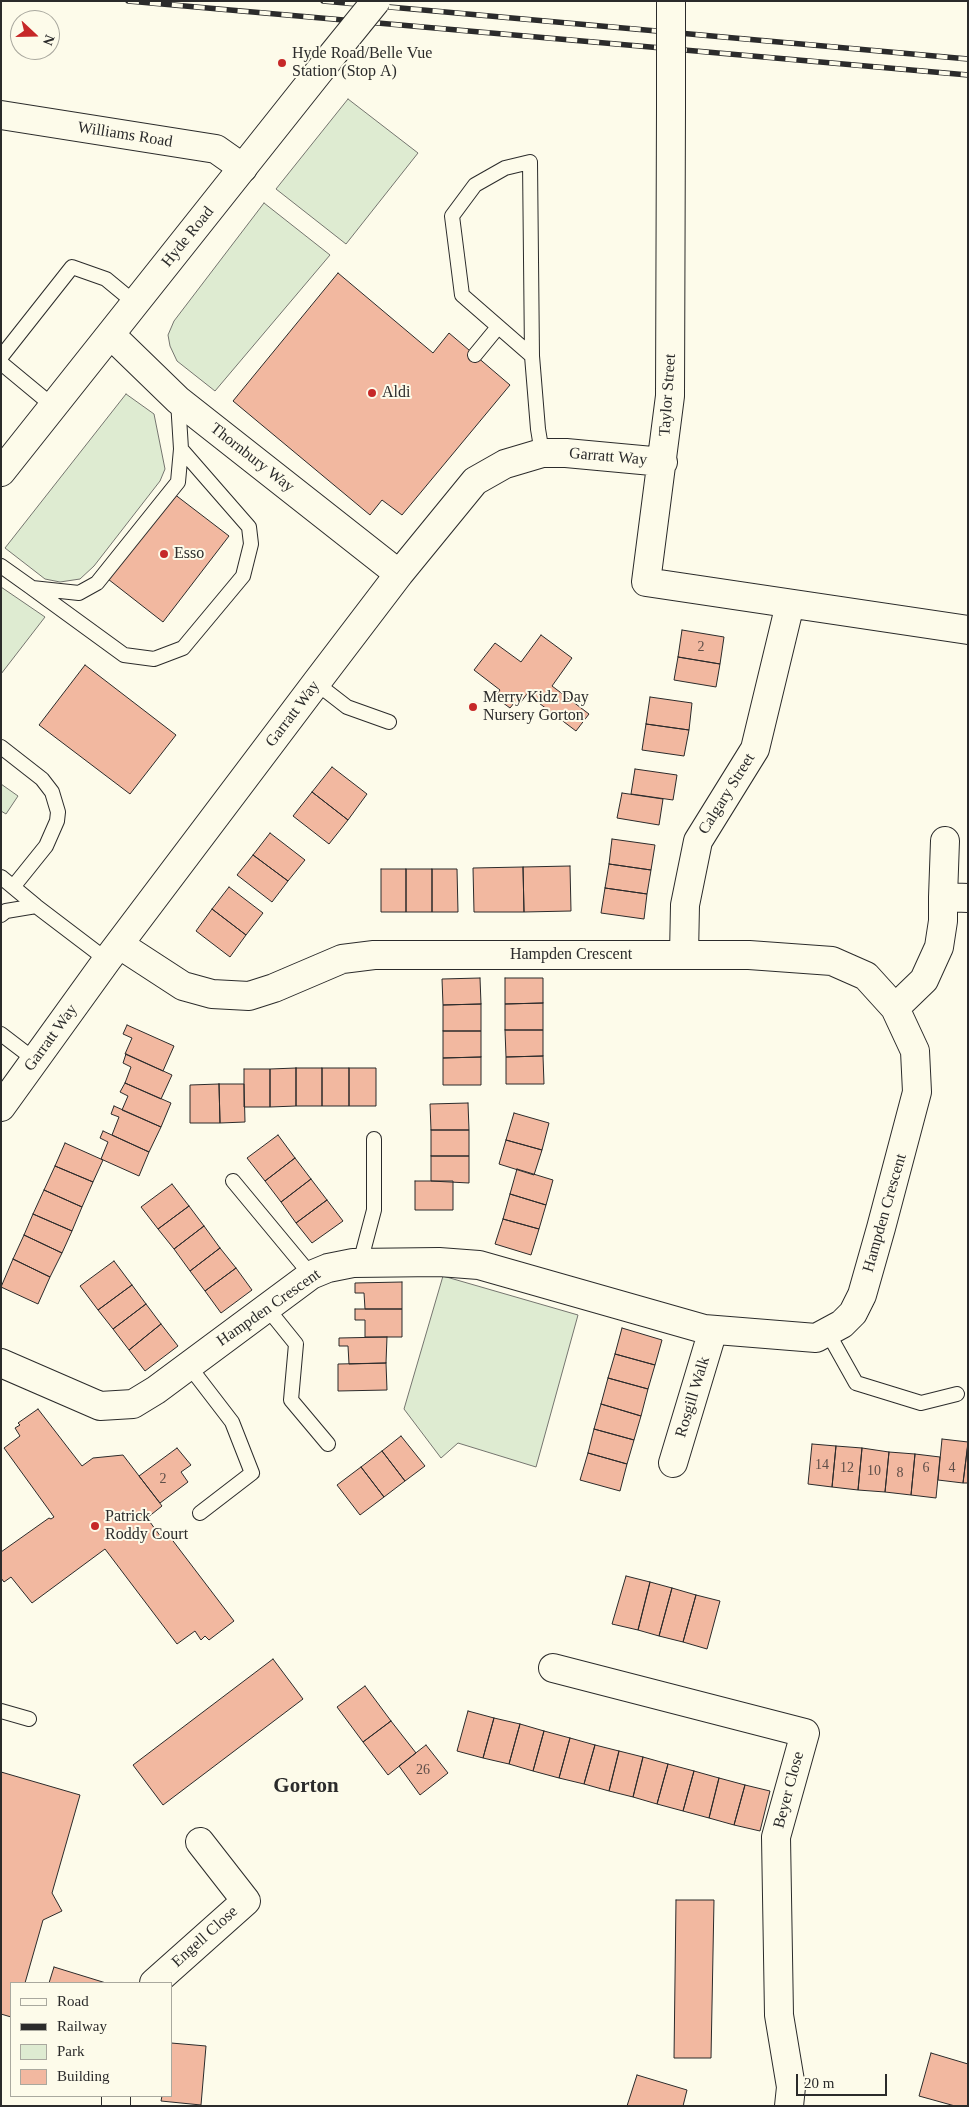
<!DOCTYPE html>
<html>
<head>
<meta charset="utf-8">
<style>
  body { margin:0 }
  #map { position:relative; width:969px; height:2107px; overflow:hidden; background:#fdfbea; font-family:Georgia,serif }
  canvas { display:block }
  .frame { position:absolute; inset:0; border:2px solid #2b2b2b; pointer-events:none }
  .legend { position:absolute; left:10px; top:1982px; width:162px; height:115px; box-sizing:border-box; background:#fdfbea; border:1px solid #a9a89e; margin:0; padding:6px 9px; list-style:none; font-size:15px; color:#2b2b2b }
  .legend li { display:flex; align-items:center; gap:10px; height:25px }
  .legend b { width:25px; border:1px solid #a9a89e }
  .north { position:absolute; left:10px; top:10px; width:50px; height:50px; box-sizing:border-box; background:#fdfbea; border:1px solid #a9a89e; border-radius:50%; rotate:111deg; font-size:14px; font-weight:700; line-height:20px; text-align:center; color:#2b2b2b }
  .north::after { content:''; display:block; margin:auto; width:18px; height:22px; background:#c62828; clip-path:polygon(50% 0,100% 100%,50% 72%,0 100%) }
  .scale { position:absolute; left:796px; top:2074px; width:91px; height:22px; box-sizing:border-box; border:2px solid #2b2b2b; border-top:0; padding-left:6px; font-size:15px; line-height:18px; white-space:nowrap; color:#2b2b2b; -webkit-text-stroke:4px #fdfbea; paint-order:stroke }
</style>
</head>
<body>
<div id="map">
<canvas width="969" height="2107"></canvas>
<div class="frame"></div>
<ul class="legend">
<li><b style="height:6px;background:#fdfbea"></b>Road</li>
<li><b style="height:6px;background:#2b2b2b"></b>Railway</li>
<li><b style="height:14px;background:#deebd1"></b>Park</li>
<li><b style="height:14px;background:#f2b8a0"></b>Building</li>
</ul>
<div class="north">N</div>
<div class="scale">20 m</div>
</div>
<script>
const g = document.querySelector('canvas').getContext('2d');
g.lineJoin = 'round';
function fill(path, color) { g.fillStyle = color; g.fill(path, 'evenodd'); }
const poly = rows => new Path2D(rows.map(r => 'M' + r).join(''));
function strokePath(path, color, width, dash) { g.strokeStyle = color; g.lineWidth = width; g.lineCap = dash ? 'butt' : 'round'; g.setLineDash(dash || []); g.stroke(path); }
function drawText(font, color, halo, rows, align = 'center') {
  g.font = font + ' Georgia,serif'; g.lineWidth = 4; g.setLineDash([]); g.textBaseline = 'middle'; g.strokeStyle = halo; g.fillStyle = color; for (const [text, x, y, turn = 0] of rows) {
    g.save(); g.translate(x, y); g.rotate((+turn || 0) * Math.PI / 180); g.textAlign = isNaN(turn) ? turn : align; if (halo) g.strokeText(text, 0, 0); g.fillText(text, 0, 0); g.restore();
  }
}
const green = poly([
  [348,99,418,153,346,244,276,189,348,99],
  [264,203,330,255,215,391,177,361,170,346,168,335,174,321,264,203],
  [126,394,154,414,165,469,160,481,94,566,80,579,60,582,45,579,5,548,126,394],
  [1,587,45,617,1,674,1,587],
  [1,784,18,796,6,814,1,811,1,784],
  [443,1276,578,1315,536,1467,458,1443,441,1458,404,1409,443,1276]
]);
fill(green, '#deebd1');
strokePath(green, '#74746e', 1);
const building = poly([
  [338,273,433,353,449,333,510,385,402,515,382,500,370,515,233,401,338,273],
  [165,487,229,536,163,622,99,572,165,487],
  [682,630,724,637,720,664,678,657,682,630],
  [541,635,572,658,552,686,589,714,576,731,527,694,518,706,514,703,510,708,495,697,500,690,474,670,495,643,521,662,541,635],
  [678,657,720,664,716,687,674,680,678,657],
  [85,665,176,735,130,794,39,725,85,665],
  [650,697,692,703,689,730,646,724,650,697],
  [646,724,689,730,684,756,642,750,646,724],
  [332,767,367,794,348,820,312,792,332,767],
  [635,769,677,775,673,800,631,794,635,769],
  [312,792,348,820,329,844,293,816,312,792],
  [622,793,663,799,659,825,617,818,622,793],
  [270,833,305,860,288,881,253,855,270,833],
  [612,839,655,845,651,870,609,864,612,839],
  [253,855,288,881,272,902,237,875,253,855],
  [609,864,651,870,647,894,605,888,609,864],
  [570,866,571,911,524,912,523,867,570,866],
  [523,867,524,912,474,912,473,868,523,867],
  [381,869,406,869,406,912,381,912,381,869],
  [406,869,432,869,432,912,406,912,406,869],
  [432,869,457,869,458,912,432,912,432,869],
  [229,887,263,913,246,935,212,909,229,887],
  [605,888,647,894,644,919,601,913,605,888],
  [212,909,246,935,230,957,196,931,212,909],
  [480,978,481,1004,443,1005,442,979,480,978],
  [505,978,543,978,543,1003,505,1004,505,978],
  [543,1003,543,1030,505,1030,505,1004,543,1003],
  [481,1004,481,1031,443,1031,443,1005,481,1004],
  [127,1025,174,1046,163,1071,125,1054,132,1038,123,1034,127,1025],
  [505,1030,543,1030,543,1056,506,1057,505,1030],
  [443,1031,481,1031,481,1057,443,1058,443,1031],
  [126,1054,172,1075,161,1099,125,1083,131,1067,123,1063,126,1054],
  [543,1056,544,1084,506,1084,506,1057,543,1056],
  [481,1057,481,1085,443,1085,443,1058,481,1057],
  [296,1068,296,1106,270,1107,270,1069,296,1068],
  [296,1068,322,1068,322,1106,296,1106,296,1068],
  [322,1068,349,1068,349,1106,322,1106,322,1068],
  [349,1068,376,1068,376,1106,349,1106,349,1068],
  [244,1069,270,1069,270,1107,244,1107,244,1069],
  [125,1083,171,1103,161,1127,122,1110,128,1096,120,1092,125,1083],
  [219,1084,220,1123,190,1123,190,1085,219,1084],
  [219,1084,244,1084,245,1122,220,1123,219,1084],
  [468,1103,469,1130,431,1130,430,1104,468,1103],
  [114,1106,161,1127,149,1152,112,1135,119,1117,111,1114,114,1106],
  [514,1113,549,1123,542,1150,506,1140,514,1113],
  [431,1130,469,1130,469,1156,431,1156,431,1130],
  [103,1131,149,1152,139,1176,101,1159,108,1142,100,1138,103,1131],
  [278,1135,295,1158,265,1181,247,1158,278,1135],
  [506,1140,542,1150,534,1175,499,1164,506,1140],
  [65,1143,103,1160,93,1182,55,1166,65,1143],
  [431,1156,469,1156,469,1183,431,1181,431,1156],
  [295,1158,311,1179,281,1202,265,1181,295,1158],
  [55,1166,93,1182,82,1207,44,1190,55,1166],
  [517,1169,553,1180,546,1205,510,1194,517,1169],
  [311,1179,327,1200,296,1223,281,1202,311,1179],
  [415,1181,453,1181,453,1210,415,1210,415,1181],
  [172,1184,189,1206,158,1229,141,1207,172,1184],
  [44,1190,82,1207,72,1231,33,1214,44,1190],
  [510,1194,546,1205,539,1229,503,1219,510,1194],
  [327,1200,343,1221,312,1243,296,1223,327,1200],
  [189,1206,204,1226,174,1249,158,1229,189,1206],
  [33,1214,72,1231,62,1253,24,1235,33,1214],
  [503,1219,539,1229,531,1255,495,1244,503,1219],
  [204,1226,220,1248,190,1271,174,1249,204,1226],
  [24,1235,62,1253,50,1277,13,1259,24,1235],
  [220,1248,236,1268,205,1291,190,1271,220,1248],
  [13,1259,50,1277,38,1304,1,1287,13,1259],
  [114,1261,132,1285,98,1310,80,1286,114,1261],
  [236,1268,252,1290,221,1313,205,1291,236,1268],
  [402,1282,402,1309,365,1309,364,1293,355,1293,355,1283,402,1282],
  [132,1285,146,1304,113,1329,98,1310,132,1285],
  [146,1304,161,1324,129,1350,113,1329,146,1304],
  [355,1309,402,1309,402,1337,365,1337,365,1320,355,1320,355,1309],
  [161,1324,178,1346,145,1371,129,1350,161,1324],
  [622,1328,662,1340,655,1365,615,1354,622,1328],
  [387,1337,386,1363,349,1364,348,1346,339,1346,339,1338,387,1337],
  [615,1354,655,1365,648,1389,608,1378,615,1354],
  [386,1363,387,1390,338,1391,338,1364,386,1363],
  [608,1378,648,1389,641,1416,601,1404,608,1378],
  [601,1404,641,1416,634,1440,594,1429,601,1404],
  [38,1409,82,1466,93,1458,123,1455,162,1506,147,1518,161,1537,167,1533,234,1621,209,1640,205,1636,201,1640,195,1631,177,1644,105,1549,32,1603,11,1577,4,1582,1,1578,1,1552,49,1518,51,1519,54,1517,4,1448,20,1436,15,1428,20,1425,18,1423,38,1409],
  [594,1429,634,1440,627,1464,588,1453,594,1429],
  [401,1436,425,1466,405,1481,382,1451,401,1436],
  [942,1439,968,1442,963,1483,938,1480,942,1439],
  [812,1444,836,1446,832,1487,808,1484,812,1444],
  [968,1444,968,1483,963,1483,968,1444],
  [836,1446,862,1448,858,1490,832,1487,836,1446],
  [177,1448,191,1465,181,1472,188,1482,160,1503,139,1476,177,1448],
  [862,1448,889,1452,885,1492,858,1490,862,1448],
  [382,1451,405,1481,384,1497,361,1467,382,1451],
  [889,1452,915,1454,911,1495,885,1492,889,1452],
  [588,1453,627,1464,620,1491,580,1480,588,1453],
  [915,1454,940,1457,936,1498,911,1495,915,1454],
  [361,1467,384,1497,360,1515,337,1485,361,1467],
  [626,1576,650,1582,638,1630,612,1624,626,1576],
  [650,1582,672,1588,659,1636,638,1630,650,1582],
  [672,1588,696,1595,683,1642,659,1636,672,1588],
  [696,1595,720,1601,707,1649,683,1642,696,1595],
  [273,1659,303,1699,163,1805,133,1765,273,1659],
  [365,1686,391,1721,363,1742,337,1707,365,1686],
  [468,1711,494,1718,483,1758,457,1751,468,1711],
  [494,1718,520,1724,509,1764,483,1758,494,1718],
  [391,1721,416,1753,388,1775,363,1742,391,1721],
  [520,1724,544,1731,533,1771,509,1764,520,1724],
  [544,1731,570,1738,559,1778,533,1771,544,1731],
  [570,1738,595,1745,584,1784,559,1778,570,1738],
  [426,1745,448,1773,420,1795,399,1766,426,1745],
  [595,1745,619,1751,609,1791,584,1784,595,1745],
  [619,1751,643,1757,633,1797,609,1791,619,1751],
  [643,1757,668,1764,657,1804,633,1797,643,1757],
  [668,1764,694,1771,683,1811,657,1804,668,1764],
  [694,1771,719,1778,709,1818,683,1811,694,1771],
  [1,1772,80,1795,52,1893,62,1911,43,1920,25,1983,11,1983,11,2017,1,2014,1,1772],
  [719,1778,745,1785,734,1825,709,1818,719,1778],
  [745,1785,770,1791,760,1831,734,1825,745,1785],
  [676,1900,714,1900,711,2058,674,2058,676,1900],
  [54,1967,106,1983,49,1983,54,1967],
  [171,2043,206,2046,201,2105,161,2101,162,2096,171,2096,171,2043],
  [931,2053,968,2064,968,2106,955,2106,919,2096,931,2053],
  [637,2075,687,2090,683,2106,627,2106,637,2075]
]);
fill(building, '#f2b8a0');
strokePath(building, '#2b2b2b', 1);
const lane = poly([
  [475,355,498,327],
  [532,356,462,295,452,216,475,185,505,168,530,162,532,356,538,429,542,453],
  [1,357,72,267,106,279,135,303],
  [1,363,53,406],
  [1,566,32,588,79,593,97,583,178,482,181,449,178,401],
  [32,588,124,655,154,659,183,648,243,576,251,544,249,527,181,449],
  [316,683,347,707,389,722],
  [1,747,42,779,52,792,58,812,57,821,46,846,13,887],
  [1,877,36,906,107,960],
  [1,915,6,911,36,906],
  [1,1034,35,1060],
  [233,1181,311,1275],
  [360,1263,374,1210,374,1139],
  [267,1308,296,1344,291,1400,328,1444],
  [828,1333,856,1383,921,1403,957,1394],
  [189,1366,232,1422,252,1473,200,1513],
  [1,1711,29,1719]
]);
const street = poly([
  [671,107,670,396,646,582,968,630],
  [1,115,216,149,243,168],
  [111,335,178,400,399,574],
  [943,897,945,841],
  [684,955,685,905,698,841,755,749,790,604],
  [895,1008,924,980,939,947,943,921,943,897,968,898],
  [1,1107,107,960,316,683,399,574,475,481,505,464,542,453,566,453,663,462],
  [1,1363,100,1406,133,1404,156,1390,311,1275,328,1268,353,1263,439,1262,479,1265,704,1329,816,1338,842,1324,853,1313,862,1295,881,1228,917,1092,915,1051,895,1008,866,976,832,961,749,955,374,955,342,959,274,988,249,996,212,994,183,986,120,945],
  [673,1463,713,1330],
  [553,1668,805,1733,776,1837,779,2015,791,2087,789,2106],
  [154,1983,246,1901,200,1842],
  [116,2106,116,2096]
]);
const highway = poly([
  [1,472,329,59]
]);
strokePath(lane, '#2b2b2b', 16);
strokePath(street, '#2b2b2b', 30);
strokePath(highway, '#2b2b2b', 30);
strokePath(lane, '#fdfbea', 14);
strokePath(street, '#fdfbea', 28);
strokePath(highway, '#fdfbea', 28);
const rail = poly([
  [128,1,968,75],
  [323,1,968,59]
]);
strokePath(rail, '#2b2b2b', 5.5);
strokePath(rail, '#fdfbea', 4, [11]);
const streetBridge = poly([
  [671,107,671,1]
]);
const highwayBridge = poly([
  [329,59,376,1]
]);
strokePath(streetBridge, '#2b2b2b', 30, []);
strokePath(highwayBridge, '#2b2b2b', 30, []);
strokePath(streetBridge, '#fdfbea', 28);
strokePath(highwayBridge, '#fdfbea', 28);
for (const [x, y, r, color] of [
  [282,63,5,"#c62828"],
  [372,393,5,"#c62828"],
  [164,554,5,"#c62828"],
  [473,707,5,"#c62828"],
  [95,1526,5,"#c62828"]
]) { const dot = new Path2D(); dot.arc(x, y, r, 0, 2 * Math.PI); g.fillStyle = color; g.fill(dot); strokePath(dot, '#fdfbea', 2); }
drawText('14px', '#5d4e48', null, [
  ["2",701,647],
  ["14",822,1465],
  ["12",847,1468],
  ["6",926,1468],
  ["4",952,1468],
  ["10",874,1471],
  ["8",900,1473],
  ["2",163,1479],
  ["26",423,1770]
]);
drawText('16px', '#2b2b2b', '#fdfbea', [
  ["Hyde Road/Belle Vue",292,54],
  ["Station (Stop A)",292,72],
  ["Aldi",382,393],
  ["Esso",174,554],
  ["Merry Kidz Day",483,698],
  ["Nursery Gorton",483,716],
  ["Patrick",105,1517],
  ["Roddy Court",105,1535]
], 'left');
drawText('16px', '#2b2b2b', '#fdfbea', [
  ["Williams Road",125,135,9],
  ["Hyde Road",188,237,-51],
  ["Taylor Street",668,395,-86],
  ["Garratt Way",608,457,5],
  ["Thornbury Way",252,458,38],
  ["Garratt Way",293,714,-53],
  ["Calgary Street",727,794,-58],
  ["Hampden Crescent",571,955],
  ["Garratt Way",51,1038,-54],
  ["Hampden Crescent",885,1213,-74],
  ["Hampden Crescent",269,1308,-35],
  ["Rosgill Walk",693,1397,-73],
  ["Beyer Close",789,1790,-75],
  ["Engell Close",205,1937,-42]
]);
drawText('bold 21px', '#2b2b2b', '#fdfbea', [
  ["Gorton",306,1787]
]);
</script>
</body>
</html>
